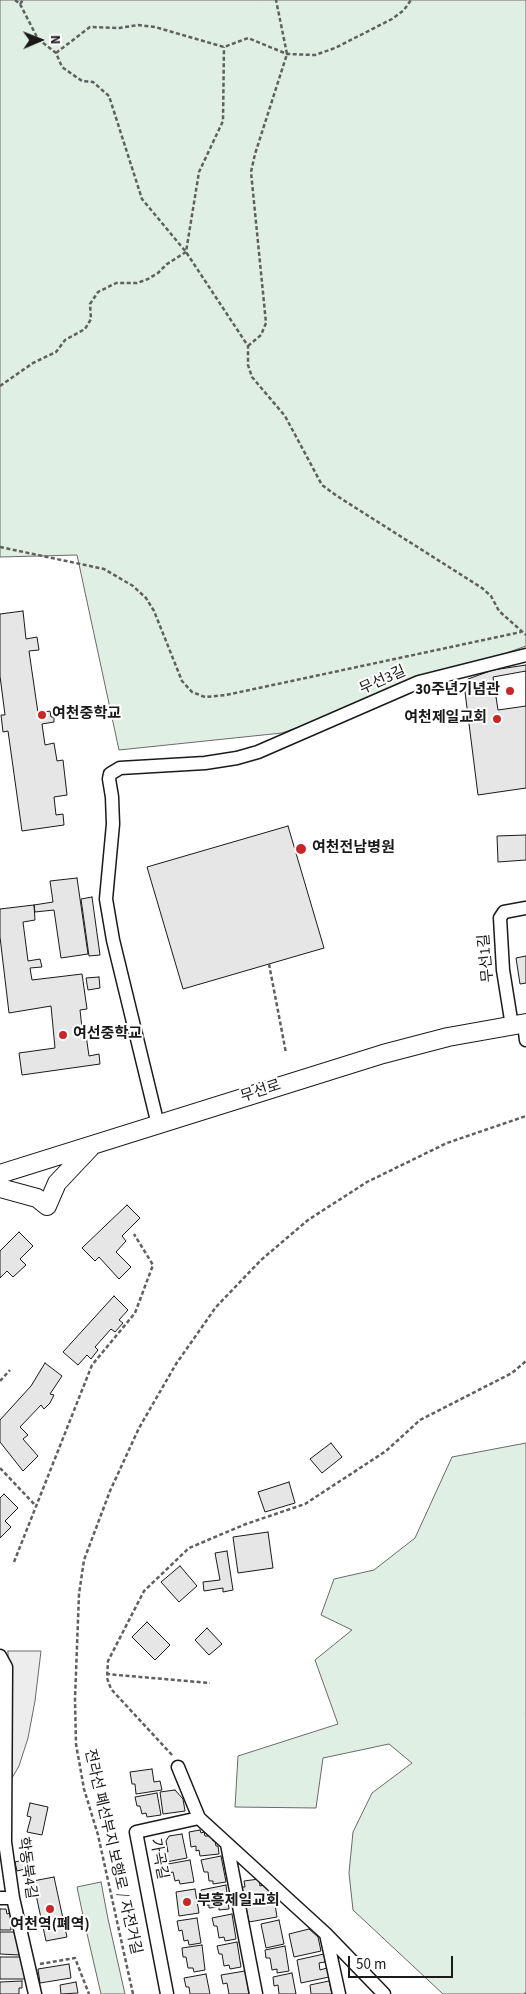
<!DOCTYPE html>
<html>
<head>
<meta charset="utf-8">
<style>
  body { margin:0 }
  #map { position:relative; width:526px; height:1994px; overflow:hidden; background:#fff; font-family:"Source Sans 3",sans-serif }
  canvas { display:block }
  .north { position:absolute; left:15px; top:15px; width:50px; height:50px; -webkit-text-stroke:4px #fff; paint-order:stroke; rotate:89deg; font-size:14px; font-weight:700; line-height:20px; text-align:center; color:#1a1a1a }
  .north::after { content:''; display:block; margin:auto; width:18px; height:22px; background:#1a1a1a; clip-path:polygon(50% 0,100% 100%,50% 72%,0 100%) }
  .scale { position:absolute; left:348px; top:1956px; width:105px; height:22px; box-sizing:border-box; border:2px solid #1a1a1a; border-top:0; padding-left:6px; font-size:15px; line-height:18px; white-space:nowrap; color:#1a1a1a; -webkit-text-stroke:4px #fff; paint-order:stroke }
</style>
</head>
<body>
<div id="map">
<canvas width="526" height="1994"></canvas>
<div class="north">N</div>
<div class="scale">50 m</div>
</div>
<script>
const g = document.querySelector('canvas').getContext('2d');
g.lineJoin = 'round';
function fill(path, color) { g.fillStyle = color; g.fill(path, 'evenodd'); }
const poly = rows => new Path2D(rows.map(r => 'M' + r).join(''));
function strokePath(path, color, width, dash) { g.strokeStyle = color; g.lineWidth = width; g.lineCap = dash ? 'butt' : 'round'; g.setLineDash(dash || []); g.stroke(path); }
function drawText(font, color, halo, rows, align = 'center') {
  g.font = font + ' "Source Sans 3","Noto Sans KR",sans-serif'; g.lineWidth = 4; g.setLineDash([]); g.textBaseline = 'middle'; g.strokeStyle = halo; g.fillStyle = color; for (const [text, x, y, turn = 0] of rows) {
    g.save(); g.translate(x, y); g.rotate((+turn || 0) * Math.PI / 180); g.textAlign = isNaN(turn) ? turn : align; if (halo) g.strokeText(text, 0, 0); g.fillText(text, 0, 0); g.restore();
  }
}
const green = poly([
  [0,0,526,0,526,646,282,733,119,750,77,555,0,557,0,0],
  [526,1443,526,1994,443,1994,353,1910,349,1873,353,1832,372,1793,412,1763,389,1744,323,1758,316,1808,235,1807,238,1756,338,1724,315,1660,352,1630,321,1615,334,1579,374,1570,415,1538,452,1457,526,1443],
  [101,1882,108,1919,125,1994,101,1994,85,1925,77,1887,101,1882]
]);
fill(green, '#e0efe3');
strokePath(green, '#6a6a6a', 1);
const parking = poly([
  [8,1651,41,1651,35,1701,28,1738,19,1766,8,1785,8,1651]
]);
fill(parking, '#ededed');
strokePath(parking, '#6a6a6a', 1);
const building = poly([
  [23,611,26,639,37,637,39,650,29,651,38,713,50,711,51,717,54,717,54,722,42,724,45,745,54,743,57,761,63,760,67,795,54,797,56,815,63,814,64,825,22,831,8,731,3,732,1,715,5,715,0,676,0,614,23,611],
  [526,665,526,788,478,795,465,692,468,679,493,670,526,665],
  [526,671,526,706,498,710,493,677,526,671],
  [288,826,324,948,183,989,147,867,288,826],
  [526,835,526,860,498,862,497,836,526,835],
  [77,878,88,954,61,958,54,910,35,912,34,905,53,902,50,881,77,878],
  [92,897,100,955,89,956,81,899,92,897],
  [34,905,35,920,23,922,28,961,40,959,42,967,30,968,32,980,82,974,87,1009,80,1010,82,1028,85,1028,89,1056,99,1054,100,1064,22,1075,19,1053,55,1048,51,1006,9,1013,0,937,0,909,34,905],
  [526,956,526,983,520,984,516,958,526,956],
  [99,977,100,988,88,990,86,978,99,977],
  [127,1205,140,1218,122,1236,126,1241,116,1252,131,1267,119,1279,99,1257,95,1261,82,1248,127,1205],
  [19,1232,33,1246,20,1259,26,1265,13,1277,7,1271,0,1278,0,1251,19,1232],
  [114,1296,128,1310,119,1320,123,1323,115,1332,111,1329,95,1347,98,1350,91,1359,87,1355,78,1365,63,1352,114,1296],
  [45,1363,62,1376,50,1394,54,1395,50,1403,44,1409,41,1405,20,1427,28,1435,23,1439,38,1456,23,1471,0,1442,0,1420,31,1386,45,1363],
  [331,1443,342,1457,322,1473,310,1459,331,1443],
  [289,1482,295,1503,265,1512,258,1492,289,1482],
  [4,1494,18,1508,5,1521,11,1527,0,1538,0,1498,4,1494],
  [268,1532,273,1568,238,1573,233,1537,268,1532],
  [227,1551,233,1590,223,1592,223,1588,204,1591,203,1582,220,1580,215,1553,227,1551],
  [180,1566,197,1586,179,1602,161,1582,180,1566],
  [147,1622,170,1645,155,1660,132,1637,147,1622],
  [207,1628,222,1644,209,1655,195,1640,207,1628],
  [152,1769,154,1782,160,1781,162,1790,136,1794,135,1784,132,1784,130,1772,152,1769],
  [175,1790,183,1799,185,1811,163,1814,160,1792,175,1790],
  [157,1793,161,1815,147,1817,146,1813,142,1814,140,1806,137,1806,135,1797,157,1793],
  [30,1803,48,1807,42,1835,27,1832,31,1817,27,1816,30,1803],
  [200,1830,201,1833,204,1832,205,1836,212,1836,213,1841,215,1841,216,1846,218,1846,219,1854,200,1856,199,1850,196,1851,196,1846,191,1847,189,1832,200,1830],
  [182,1834,187,1858,166,1862,164,1852,168,1852,166,1841,169,1836,182,1834],
  [221,1856,226,1882,213,1884,213,1881,209,1881,208,1872,204,1872,201,1860,221,1856],
  [27,1859,29,1868,17,1871,15,1862,27,1859],
  [190,1860,194,1882,180,1884,179,1880,175,1881,173,1872,169,1873,168,1864,190,1860],
  [54,1877,67,1937,46,1941,33,1881,54,1877],
  [259,1879,260,1886,267,1884,270,1899,274,1898,277,1917,249,1922,242,1887,245,1887,244,1881,259,1879],
  [226,1885,229,1909,219,1910,219,1907,209,1908,209,1905,203,1906,201,1890,226,1885],
  [195,1889,199,1913,179,1916,176,1892,195,1889],
  [0,1909,6,1909,7,1914,10,1913,11,1930,0,1930,0,1909],
  [232,1914,236,1939,225,1941,224,1937,219,1938,217,1926,214,1926,212,1918,232,1914],
  [197,1918,201,1943,189,1945,188,1940,184,1941,182,1930,179,1931,177,1921,197,1918],
  [279,1920,284,1944,266,1948,261,1924,279,1920],
  [309,1929,318,1937,321,1951,294,1957,289,1934,309,1929],
  [0,1932,14,1932,20,1955,0,1954,0,1932],
  [237,1942,241,1967,230,1969,229,1965,224,1966,222,1954,219,1954,217,1946,237,1942],
  [202,1945,205,1970,194,1972,193,1968,188,1968,186,1957,183,1957,182,1948,202,1945],
  [285,1946,289,1971,277,1973,277,1969,272,1970,270,1958,266,1958,265,1950,285,1946],
  [324,1954,325,1962,319,1963,320,1970,327,1968,329,1977,301,1983,297,1960,324,1954],
  [0,1957,22,1957,27,1979,0,1979,0,1957],
  [69,1964,71,1978,40,1983,38,1969,69,1964],
  [245,1971,249,1994,229,1994,227,1983,223,1984,221,1975,245,1971],
  [292,1973,296,1994,279,1994,278,1985,274,1986,273,1977,292,1973],
  [206,1974,210,1994,190,1994,189,1987,186,1987,184,1978,206,1974],
  [22,1981,22,1988,19,1988,19,1994,0,1994,0,1982,22,1981],
  [329,1981,332,1994,311,1994,310,1985,329,1981],
  [76,1982,78,1993,61,1994,60,1985,76,1982]
]);
fill(building, '#e6e6e6');
strokePath(building, '#1a1a1a', 1);
const street = poly([
  [524,1024,526,1040],
  [512,1026,503,970,500,918,504,912,526,908],
  [158,1125,113,940,106,899,113,824,112,797,109,779,110,774,120,768,205,763,237,758,258,752,419,682,526,655],
  [0,1656,6,1667,5,1842,13,1898,35,1994],
  [178,1767,199,1818],
  [227,1844,256,1994],
  [0,1898,13,1898],
  [326,1934,339,1994],
  [167,1994,136,1832,199,1818,326,1934,384,1994]
]);
const secondary = poly([
  [0,1174,383,1054,448,1037,526,1023],
  [0,1188,37,1198,47,1206,57,1183,90,1148]
]);
strokePath(street, '#1a1a1a', 15);
strokePath(secondary, '#1a1a1a', 20);
strokePath(poly([
  [15,0,20,4,38,39,56,53,62,67,82,81,93,82,109,96,142,199,186,252,248,346,248,365,252,377,285,416,322,485,337,496,482,588,491,596,499,611,526,635],
  [20,4,23,0],
  [56,53,90,27,119,28,138,25,155,27,224,47,248,38,287,54,315,55,335,48,392,19,404,10,411,0],
  [248,346,261,335,266,323,251,172,255,154,287,54,276,0],
  [0,386,33,363,56,352,65,340,85,329,91,319,90,304,98,292,116,283,137,283,148,279,158,273,167,264,186,252,199,172,223,121,224,47],
  [0,547,104,569,133,586,146,598,154,611,182,681,192,692,205,697,226,695,521,632],
  [269,964,286,1053],
  [0,1381,10,1370],
  [0,1468,36,1506],
  [14,1562,92,1365,135,1313,153,1265,134,1234],
  [106,1674,210,1683],
  [172,1755,111,1689,107,1678,108,1661,144,1591,189,1548,246,1524,305,1504,386,1451,420,1420,512,1373,526,1361],
  [40,1964,75,1958,89,1994],
  [133,1994,98,1835,84,1789,76,1744,75,1699,79,1594,84,1560,110,1491,139,1428,176,1364,216,1307,261,1260,308,1220,367,1182,447,1143,526,1116],
  [525,1994,526,1993]
]), '#5f5f5f', 2.5, [4, 2.5]);
strokePath(street, '#fff', 12);
strokePath(secondary, '#fff', 18);
for (const [x, y, r, color] of [
  [510,691,5,"#c62828"],
  [42,715,5,"#c62828"],
  [497,719,5,"#c62828"],
  [301,849,6,"#c62828"],
  [63,1035,5,"#c62828"],
  [187,1902,5,"#c62828"],
  [50,1909,5,"#c62828"]
]) { const dot = new Path2D(); dot.arc(x, y, r, 0, 2 * Math.PI); g.fillStyle = color; g.fill(dot); strokePath(dot, '#fff', 2); }
drawText('15px', '#1a1a1a', '#fff', [
  ["무선3길",383,681,-24],
  ["무선1길",487,958,-95],
  ["무선로",261,1092,-18],
  ["전라선 폐선부지 보행로 / 자전거길",112,1852,77],
  ["가곡길",158,1859,79],
  ["학동북4길",26,1868,82]
]);
drawText('bold 15px', '#1a1a1a', '#fff', [
  ["30주년기념관",500,691,"right"],
  ["여천중학교",52,715],
  ["여천제일교회",487,719,"right"],
  ["여천전남병원",312,849],
  ["여선중학교",73,1035],
  ["부흥제일교회",197,1902],
  ["여천역(폐역)",50,1926,"center"]
], 'left');
</script>
</body>
</html>
